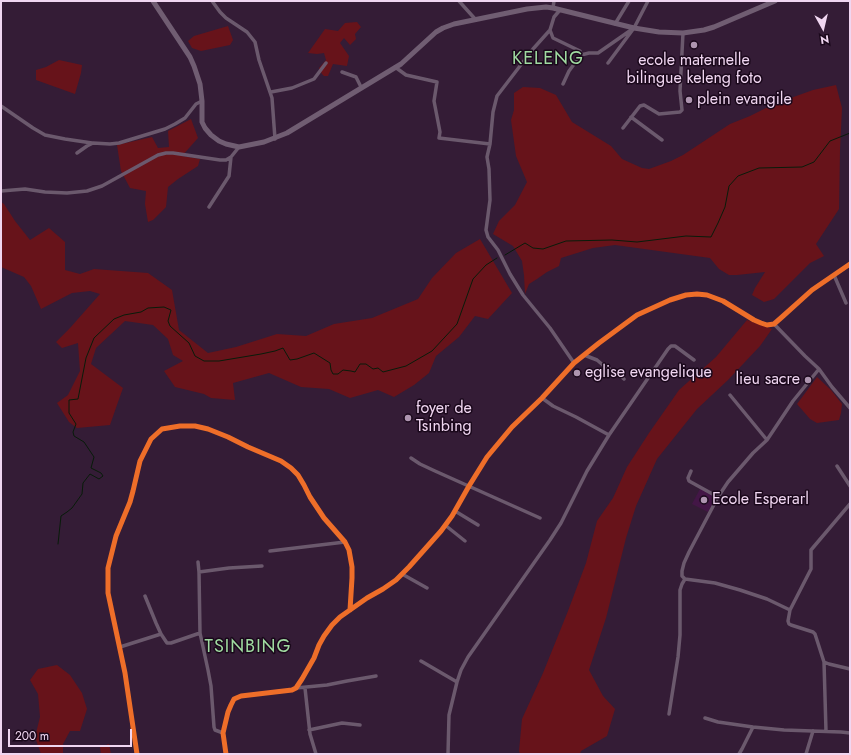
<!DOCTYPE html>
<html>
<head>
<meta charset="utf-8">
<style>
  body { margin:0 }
  #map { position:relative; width:851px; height:755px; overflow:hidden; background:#341c36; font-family:Jost,sans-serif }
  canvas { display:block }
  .frame { position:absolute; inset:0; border:2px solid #f0d6f1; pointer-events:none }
  .north { position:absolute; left:803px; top:8px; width:40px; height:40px; -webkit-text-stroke:3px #1a081b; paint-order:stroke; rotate:172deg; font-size:11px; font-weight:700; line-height:16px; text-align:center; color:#f0d6f1 }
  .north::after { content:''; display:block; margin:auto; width:14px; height:18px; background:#f0d6f1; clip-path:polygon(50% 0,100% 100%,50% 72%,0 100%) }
  .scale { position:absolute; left:8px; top:729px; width:124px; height:18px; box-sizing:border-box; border:2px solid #f0d6f1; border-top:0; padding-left:5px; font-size:12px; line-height:14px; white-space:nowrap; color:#f0d6f1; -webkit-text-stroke:3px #1a081b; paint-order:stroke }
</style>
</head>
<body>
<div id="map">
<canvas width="851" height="755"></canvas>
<div class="frame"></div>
<div class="north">N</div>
<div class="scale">200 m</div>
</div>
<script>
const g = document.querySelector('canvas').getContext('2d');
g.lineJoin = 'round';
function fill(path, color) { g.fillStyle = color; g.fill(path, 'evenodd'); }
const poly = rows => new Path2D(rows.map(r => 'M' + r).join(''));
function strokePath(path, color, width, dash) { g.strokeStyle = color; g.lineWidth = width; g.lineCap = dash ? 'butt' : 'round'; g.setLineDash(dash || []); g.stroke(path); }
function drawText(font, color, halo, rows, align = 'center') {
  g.font = font + ' Jost,sans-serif'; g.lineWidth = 3; g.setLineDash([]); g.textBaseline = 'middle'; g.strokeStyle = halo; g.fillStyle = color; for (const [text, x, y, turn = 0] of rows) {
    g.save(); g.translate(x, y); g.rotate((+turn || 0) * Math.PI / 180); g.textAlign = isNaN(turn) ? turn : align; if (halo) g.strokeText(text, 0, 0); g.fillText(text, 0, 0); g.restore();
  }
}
fill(poly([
  [701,487,717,496,708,512,692,504]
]), '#431646');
fill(poly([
  [357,22,361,27,355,34,356,39,350,45,344,38,340,43,349,56,347,66,333,64,328,76,324,76,322,74,319,68,326,60,324,53,317,54,308,53,325,29,338,31,345,23],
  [228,26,233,40,230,45,201,51,192,48,188,41,194,36],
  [59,60,82,65,81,73,75,94,36,80,36,70,46,67],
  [836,85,842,108,840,150,839,209,816,244,824,256,810,263,774,299,764,302,752,295,755,288,765,272,737,275,729,275,719,269,710,258,615,245,593,248,561,258,559,266,547,272,537,279,529,284,525,294,524,275,522,261,513,246,493,234,499,221,515,205,527,182,516,156,511,120,514,110,514,93,523,87,540,88,556,95,572,122,611,146,622,159,642,168,649,169,671,161,683,155,730,124,750,116,774,104,813,90],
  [191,119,198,138,182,156,200,159,198,166,178,179,168,187,166,207,153,220,148,222,145,204,146,191,130,188,121,171,117,145,152,137,158,148,169,147,168,131],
  [1,202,4,204,15,221,30,240,49,228,65,242,65,270,80,274,94,269,148,273,172,290,179,330,208,353,236,347,277,334,306,336,334,324,372,318,418,299,432,278,456,253,480,239,512,293,488,319,475,316,459,337,436,356,429,373,414,385,394,397,378,390,350,398,329,389,301,387,269,373,233,383,235,400,211,398,204,394,175,387,164,371,183,361,173,355,168,339,153,325,125,321,96,348,91,364,123,388,118,402,110,425,77,428,69,422,57,403,68,395,80,371,78,343,62,348,56,342,70,328,100,294,90,291,72,293,41,309,31,286,24,277,1,267],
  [747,320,772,329,760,346,728,380,697,409,657,459,636,506,626,538,606,618,589,670,603,696,615,709,607,736,581,751,580,754,520,754,519,751,522,719,543,673,568,611,586,563,597,521,613,498,627,467,649,433,679,390,716,357],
  [817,377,831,390,842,404,841,413,839,420,817,423,810,419,797,404],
  [57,665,70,675,82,693,87,709,80,731,70,731,63,744,63,754,41,754,35,737,40,717,38,694,30,680,38,669],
  [109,744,111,754,101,754,100,747]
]), '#67131a');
strokePath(poly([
  [505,255,525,243,533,248,543,249,566,241,612,240,637,242,686,236,711,237,718,223,725,207,729,186,738,176,759,168,802,167,814,162,830,141,850,133],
  [58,544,61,516,67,512,72,508,82,494,83,483,90,474,99,479,103,476,101,473,91,468,94,457,84,442,74,436,73,432,76,424,69,413,69,400,78,399,86,358,94,338,114,319,124,315,141,312,148,308,164,307,171,310,168,321,170,326,189,343,195,356,204,361,219,361,261,354,275,351,283,348,290,360,297,359,314,353,330,363,331,370,333,374,338,374,343,370,351,371,355,372,360,364,366,364,373,369,378,368,383,372,406,366,432,351,457,324,473,279,486,265,497,258]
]), '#081c0a', 1);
strokePath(poly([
  [212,1,220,12,226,18,247,32,255,42,259,60,272,98,275,139],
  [459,1,476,20],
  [553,8,554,1],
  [560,10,554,17,550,30,533,49,497,96,493,112,490,144,487,157,489,169,490,200,486,230,488,237,498,250,510,274,523,295,550,328,574,363],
  [615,24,629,1],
  [550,30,553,38,580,51,581,55,569,71,563,84],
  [581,55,589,53,598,53,631,30],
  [608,63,634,28,648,1],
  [395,67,406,75,437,82,434,101,440,132,439,138,490,144],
  [342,72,356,77,361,87],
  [271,92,292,88,314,79,326,63],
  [1,106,33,128,45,135,65,139,92,143],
  [631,117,662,140],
  [623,128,640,106,644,105,659,114,680,112,682,110,680,91,683,33],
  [77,153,87,146,93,143,110,144,119,143,165,129,175,124,185,118,196,104,202,101],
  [1,191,25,189,45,192,67,193,87,191,102,186,158,155,166,153,173,153,220,160,226,160,231,157,239,147],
  [209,207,229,176,231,157],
  [834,275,846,303],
  [774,324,805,356,819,369,832,387,850,408],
  [584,355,597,360,604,366,617,373,624,379],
  [730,395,767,440],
  [609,435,668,349,671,346,675,346,694,360],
  [411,458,420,464,435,471,540,518],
  [837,466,850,486],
  [691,471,688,478,689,481,718,497],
  [850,504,811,550,811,569,790,610,788,621,789,624,791,625,813,632,815,634,824,662,829,664,850,669],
  [455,511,478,525],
  [445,525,465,541],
  [270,551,345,542],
  [198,562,199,572,200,633,208,670,211,686,214,727,215,730,223,733],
  [199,572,229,568,262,566],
  [402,574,427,588],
  [145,596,156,623,161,634,167,643,171,643,200,633],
  [790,610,767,599,740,590,715,583,685,579,682,576,682,571,684,563,689,552,718,497,728,482,753,453,767,440,793,401,819,369],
  [120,647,161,634],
  [421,661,457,682],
  [824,662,826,731],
  [296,688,327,685,347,681,376,676],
  [305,688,310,734,316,754],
  [669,714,678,657,680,635,680,590,682,584,685,579],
  [705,718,718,722,753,727,784,730,841,732,850,733],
  [309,730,342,723,360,725],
  [137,754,125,673,108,593,108,568,116,536,130,502,133,491,140,461,151,439,162,429,180,426,195,426,208,429,228,437,248,447,281,461,291,468,298,475,304,485,310,497,324,518,345,542,349,550,352,567,352,578,350,610],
  [226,754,223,733,228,712,231,705,234,699,241,696,292,690,296,688,302,679,314,658,319,645,324,636,332,625,340,617,367,598,383,589,396,580,409,567,441,531,452,516,469,486,487,457,512,427,542,398,574,363,599,343,637,315,670,300,686,295,697,294,707,295,723,301,754,320,761,323,767,325,774,324,782,317,812,290,850,264],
  [448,754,449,715,457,682,461,670,468,657,550,540,561,523,587,471,609,435,576,417,553,406,542,398],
  [739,754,742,749,753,727],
  [806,754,813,731]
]), '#6b596d', 3.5);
strokePath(poly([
  [153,1,190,57,194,66,200,84,202,101,202,122,205,128,211,135,219,141,226,144,239,147,264,142,287,133,401,64,436,32,443,28,454,24,527,9,546,7,553,8,634,28,659,32,683,33,704,30,714,27,775,1]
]), '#705d72', 5);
strokePath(poly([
  [137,754,125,673,108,593,108,568,116,536,130,502,133,491,140,461,151,439,162,429,180,426,195,426,208,429,228,437,248,447,281,461,291,468,298,475,304,485,310,497,324,518,345,542,349,550,352,567,352,578,350,610],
  [226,754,223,733,228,712,231,705,234,699,241,696,292,690,296,688,302,679,314,658,319,645,324,636,332,625,340,617,367,598,383,589,396,580,409,567,441,531,452,516,469,486,487,457,512,427,542,398,574,363,599,343,637,315,670,300,686,295,697,294,707,295,723,301,754,320,761,323,767,325,774,324,782,317,812,290,850,264]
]), '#ee6e29', 5);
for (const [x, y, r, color] of [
  [694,45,4,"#ae95b0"],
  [689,100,4,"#ae95b0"],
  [577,373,4,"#ae95b0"],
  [808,380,4,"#ae95b0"],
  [408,418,4,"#ae95b0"],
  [704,500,4,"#ae95b0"]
]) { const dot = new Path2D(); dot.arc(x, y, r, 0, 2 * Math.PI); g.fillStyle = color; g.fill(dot); strokePath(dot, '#1a081b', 1.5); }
drawText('16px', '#f0d6f1', '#1a081b', [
  ["ecole maternelle",694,61,"center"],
  ["bilingue keleng foto",694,79,"center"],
  ["plein evangile",697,100],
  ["eglise evangelique",585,373],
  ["lieu sacre",800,380,"right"],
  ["foyer de",416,409],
  ["Tsinbing",416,427],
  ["Ecole Esperarl",712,500]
], 'left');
g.letterSpacing = '1px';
drawText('18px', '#a0dba1', '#1a081b', [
  ["KELENG",548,60],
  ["TSINBING",248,648]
]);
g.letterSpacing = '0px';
</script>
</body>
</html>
